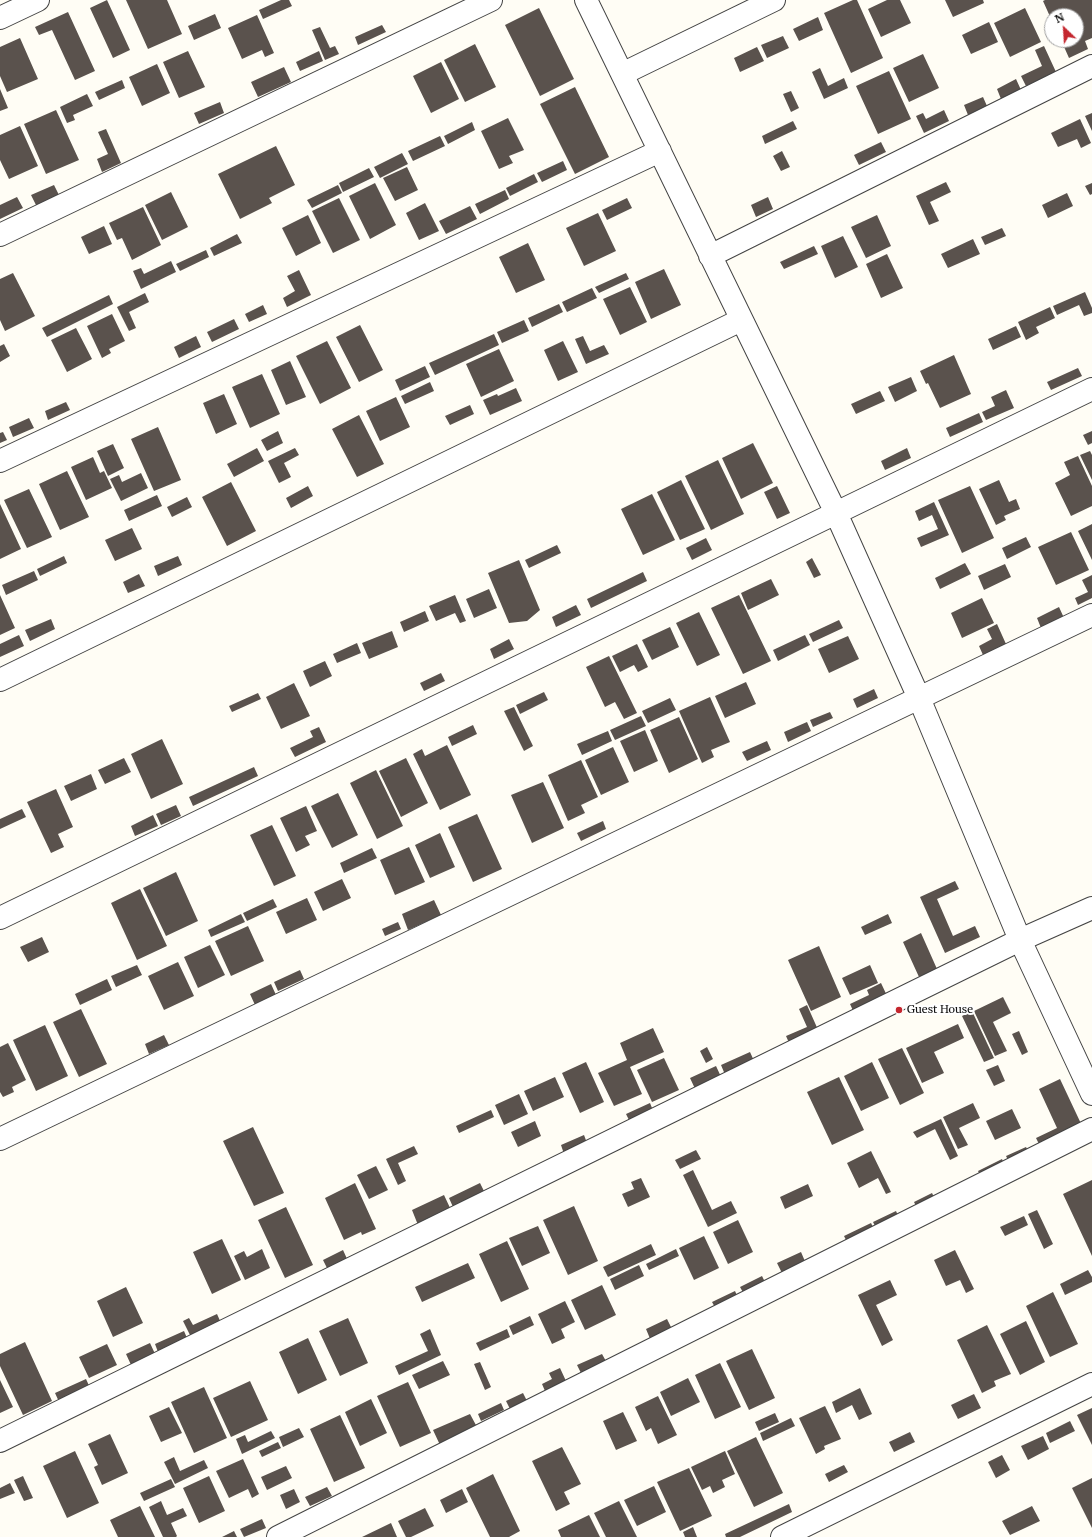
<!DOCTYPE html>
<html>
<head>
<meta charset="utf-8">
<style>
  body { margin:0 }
  #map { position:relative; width:1092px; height:1537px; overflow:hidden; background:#fffdf5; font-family:Merriweather,serif }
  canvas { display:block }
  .north { position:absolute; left:1044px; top:8px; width:40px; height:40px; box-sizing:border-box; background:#fff; border:1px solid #a0a0a0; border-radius:50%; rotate:335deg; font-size:11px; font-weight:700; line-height:16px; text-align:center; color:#111 }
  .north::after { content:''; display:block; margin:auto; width:14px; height:18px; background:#c4262e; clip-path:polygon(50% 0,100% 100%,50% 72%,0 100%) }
</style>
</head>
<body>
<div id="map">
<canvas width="1092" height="1537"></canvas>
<div class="north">N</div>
</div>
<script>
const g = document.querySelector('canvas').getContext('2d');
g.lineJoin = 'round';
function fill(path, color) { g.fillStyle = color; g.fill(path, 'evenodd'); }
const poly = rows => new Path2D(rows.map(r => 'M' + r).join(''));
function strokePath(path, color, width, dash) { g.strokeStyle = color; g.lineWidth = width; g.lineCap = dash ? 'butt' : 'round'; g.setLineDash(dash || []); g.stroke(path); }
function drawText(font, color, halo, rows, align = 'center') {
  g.font = font + ' Merriweather,serif'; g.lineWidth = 4; g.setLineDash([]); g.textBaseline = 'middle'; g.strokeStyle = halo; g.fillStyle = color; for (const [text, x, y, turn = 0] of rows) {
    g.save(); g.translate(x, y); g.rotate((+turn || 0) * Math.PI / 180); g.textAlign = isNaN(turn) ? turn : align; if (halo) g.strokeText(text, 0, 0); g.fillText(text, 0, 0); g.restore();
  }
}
fill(poly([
  [107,0,130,50,113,58,90,8],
  [126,0,167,0,182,34,148,49],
  [281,0,289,0,292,6,263,19,259,10],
  [853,0,857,0,883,58,851,73,824,13],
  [887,0,900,0,911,23,881,37,868,9],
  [945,0,983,0,984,3,953,17],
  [1045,0,1092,0,1092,38,1085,41,1088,49,1069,58,1061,40,1076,40,1076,16,1052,16,1052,21,1043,1],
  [539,8,574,79,540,96,505,25],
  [1025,8,1041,42,1010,57,994,23],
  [68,12,95,71,75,80,52,30,39,35,35,27],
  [215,14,221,28,194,40,188,26],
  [257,15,274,53,265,57,262,50,242,59,228,28],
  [818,17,823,30,799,41,793,29],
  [989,22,998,42,971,54,962,35],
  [382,25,386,32,358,45,355,37],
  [320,27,330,48,335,46,339,54,325,60,312,30],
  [783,36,789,48,767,58,761,45],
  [20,38,38,79,7,92,0,76,0,47],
  [475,44,496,87,465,102,444,60],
  [1044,46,1056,72,1026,86,1021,76,1042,66,1035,50],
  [757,47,764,61,740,72,734,58],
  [188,51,205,87,179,98,163,62],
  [319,51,323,61,300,71,296,62],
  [923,54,939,88,909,102,893,68],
  [441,62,459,99,431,113,413,76],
  [157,64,170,93,142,106,129,77],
  [284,67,291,82,258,97,251,82],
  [820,68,828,86,844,78,848,88,824,99,812,72],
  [889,71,911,119,878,134,856,86],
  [1016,79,1021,90,1001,99,997,89],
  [122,80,125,88,99,100,95,92],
  [575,87,609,157,575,174,540,104],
  [0,89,8,108,0,111],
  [791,91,799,108,791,112,783,94],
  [87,94,93,106,73,115,75,120,67,123,60,107],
  [983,97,987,106,968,115,964,105],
  [220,102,224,113,199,124,194,113],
  [56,110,79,160,46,174,24,124],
  [944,110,949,121,924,133,916,116,923,113,926,119],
  [1092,113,1092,131,1085,116],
  [508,118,524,150,509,156,513,163,499,169,481,131],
  [1080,119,1091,143,1081,148,1077,139,1058,147,1051,133],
  [793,121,797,129,765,144,762,136],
  [472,122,475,130,448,144,444,136],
  [20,126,38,166,9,179,0,160,0,135],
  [106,129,121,163,102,172,97,159,108,154,98,132],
  [440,136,445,146,413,161,408,151],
  [881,142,886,152,859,165,854,155],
  [276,146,295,185,269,198,272,203,240,219,218,174],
  [782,151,790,167,781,171,773,156],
  [402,153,408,164,380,178,374,167],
  [563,161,567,170,542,182,537,173],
  [407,167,418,190,395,201,383,178],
  [369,168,374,177,343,192,339,183],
  [534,174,538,182,510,196,506,188],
  [946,182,951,192,930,202,939,221,929,225,916,196],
  [375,183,396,225,370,239,349,196],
  [1092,183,1092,194,1090,195,1085,186],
  [54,185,60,197,37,207,31,195],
  [338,185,342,193,312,208,307,200],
  [505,190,509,199,480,214,475,204],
  [171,192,188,227,162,240,145,205],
  [1067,193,1073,206,1048,218,1042,205],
  [17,197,23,208,0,219,0,205],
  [768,197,773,209,756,217,751,205],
  [339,198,360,240,333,253,312,211],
  [627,198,632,208,607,220,602,210],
  [425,203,439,231,419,240,406,213],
  [470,206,477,219,446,234,439,221],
  [143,207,161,245,132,260,122,238,117,240,109,223],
  [598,213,616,251,584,266,566,228],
  [308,215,321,243,296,256,282,228],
  [877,215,891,246,866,258,851,227],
  [104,226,112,244,89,254,81,237],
  [1002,228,1006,236,985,245,981,237],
  [237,234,242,243,214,256,210,248],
  [843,236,858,267,835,278,821,246],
  [973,239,980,254,948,268,941,254],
  [528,243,545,280,516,293,499,257],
  [814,246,818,254,784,269,780,262],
  [206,250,209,257,180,271,176,264],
  [887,254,903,288,881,298,866,264],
  [171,261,176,272,141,289,133,271,141,268,144,274],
  [664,269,681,305,651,319,635,282],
  [299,270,311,295,287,307,283,298,295,291,287,276],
  [13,273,35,316,5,331,0,320,0,279],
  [626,273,629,279,599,293,595,287],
  [630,287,647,322,620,335,603,299],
  [592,288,597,298,567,312,562,302],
  [1085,292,1092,308,1092,313,1084,316,1079,305,1057,315,1053,306],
  [145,293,149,302,129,312,136,328,129,331,117,307],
  [109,295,113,304,47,337,42,328],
  [559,304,563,312,532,327,528,318],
  [263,305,267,314,249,322,245,314],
  [1050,307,1055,318,1036,327,1039,333,1026,340,1018,322],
  [112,314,125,341,109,349,111,353,102,358,87,326],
  [234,319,239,329,212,342,207,332],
  [524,320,529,331,502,343,497,332],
  [360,325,383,370,359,382,336,337],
  [1016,326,1021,337,993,350,988,339],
  [76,328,92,359,67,372,51,340],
  [494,334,499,345,435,375,429,363],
  [196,336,201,347,179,358,174,347],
  [583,336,590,351,604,345,609,354,586,364,575,339],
  [327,341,351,388,320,404,296,356],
  [563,341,578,372,558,381,544,350],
  [4,344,10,356,0,362,0,346],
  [499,349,514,381,481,397,466,364],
  [954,355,971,394,940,408,928,383,926,384,920,371],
  [290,361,306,397,286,405,271,370],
  [425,366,430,377,400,391,395,380],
  [1078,368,1082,376,1051,390,1047,382],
  [262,374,280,414,250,428,232,387],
  [911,377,917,391,895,402,888,387],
  [430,382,434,391,405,404,401,396],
  [516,388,522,401,490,415,483,400,497,394,498,396],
  [1006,390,1014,408,986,420,982,412,995,406,991,397],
  [880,391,885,401,856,414,851,404],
  [224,394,237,424,216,434,203,403],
  [396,397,410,427,380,441,366,411],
  [66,402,70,410,48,420,45,411],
  [470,405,474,414,450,425,445,416],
  [979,413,983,422,950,437,946,428],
  [359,415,384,464,357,477,332,429],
  [29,418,34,428,13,437,9,427],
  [158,427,181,480,154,491,131,439],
  [278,431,283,443,267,451,261,440],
  [1092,431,1092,443,1088,445,1083,435],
  [3,432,7,440,0,443,0,433],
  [753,443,773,483,741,499,722,458],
  [113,444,124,468,108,476,97,451],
  [257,448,264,461,234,477,227,464],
  [295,448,299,455,284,463,291,477,279,483,268,461],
  [907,448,911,458,885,470,881,461],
  [1090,451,1092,455,1092,480,1080,455],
  [1078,456,1092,486,1092,506,1071,516,1055,483,1070,475,1064,462],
  [93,457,100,473,104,471,112,488,86,500,71,467],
  [718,460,744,514,711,530,685,476],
  [67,471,89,517,60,530,39,484],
  [141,473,148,488,121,501,110,479,119,475,122,482],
  [681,480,705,529,680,540,657,492],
  [999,480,1009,502,1016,499,1020,509,1004,516,1006,520,996,525,979,489],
  [231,482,256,531,227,546,202,497],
  [308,486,313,496,291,508,286,498],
  [777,486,790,513,777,519,764,492],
  [970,486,994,538,962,553,938,500],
  [29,489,52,537,27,548,4,500],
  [652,494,675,540,643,555,621,509],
  [157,495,162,506,129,521,124,510],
  [187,497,192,507,172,517,167,507],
  [934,502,949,535,921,547,917,538,938,529,932,515,919,521,915,511],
  [0,504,21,549,0,559],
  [1092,524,1092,560,1078,531],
  [132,528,142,549,115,561,105,540],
  [1071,532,1089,570,1056,585,1038,547],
  [1026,537,1031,547,1007,559,1002,548],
  [706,538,712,550,692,560,686,548],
  [557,545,561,553,529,568,525,560],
  [64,556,67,563,40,576,37,569],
  [178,556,182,565,158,576,154,566],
  [812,558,821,575,814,578,806,562],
  [519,560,540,610,527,621,509,623,488,573],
  [965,563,971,574,940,589,935,578],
  [1005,564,1011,577,984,590,978,576],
  [34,571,38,580,6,595,2,585],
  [643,572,647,581,591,608,587,599],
  [139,574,145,586,128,593,123,582],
  [1092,575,1092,598,1078,605,1075,598,1088,592,1082,580],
  [771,579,779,595,748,610,741,593],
  [489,589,497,608,474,618,466,599],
  [0,595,15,628,0,635],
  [455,595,466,621,460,623,455,613,436,621,429,606],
  [739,595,771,661,743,674,711,608],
  [982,598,994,623,962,638,951,613],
  [576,605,581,615,556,627,552,617],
  [1059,607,1064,618,1041,628,1037,618],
  [425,611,429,621,404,632,400,622],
  [699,612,720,655,697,666,676,623],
  [51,619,55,629,30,641,25,630],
  [839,620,843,628,813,642,809,634],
  [997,624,1006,644,983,655,979,646,992,639,987,629],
  [670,627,679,647,652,660,642,640],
  [392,631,398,647,369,659,362,643],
  [19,635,24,646,0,657,0,644],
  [805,635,810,645,778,661,773,650],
  [848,636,859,659,829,673,818,649],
  [509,639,514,649,494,659,490,649],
  [357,643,361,653,337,663,333,654],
  [637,644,648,667,638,672,634,665,620,672,612,656],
  [609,656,637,713,624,719,615,702,605,707,586,667],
  [325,661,332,676,310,687,303,671],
  [441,673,445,681,424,691,420,683],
  [746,682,756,704,725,718,715,696],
  [294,683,310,716,281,729,266,697],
  [874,689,878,698,857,708,853,699],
  [544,692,548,700,520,714,516,705],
  [258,693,261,699,232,712,229,706],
  [710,697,730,742,711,750,714,757,702,763,679,711],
  [670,698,676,710,648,723,642,711],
  [514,707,533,746,524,751,504,711],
  [830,712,833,718,813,727,810,720],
  [641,716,646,726,615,740,610,730],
  [679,717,698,759,669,773,650,730],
  [807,722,811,731,788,742,784,732],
  [473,725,477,734,452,746,448,737],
  [319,727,326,742,295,757,290,748,313,737,310,731],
  [645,730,658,761,634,772,620,741],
  [608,731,612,741,582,755,577,744],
  [162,739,183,784,151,799,131,754],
  [767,741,771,750,747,761,742,752],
  [447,745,471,795,440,810,413,754,422,749,425,756],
  [613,747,629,782,601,795,585,760],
  [124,758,131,772,105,784,98,770],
  [406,758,428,803,401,817,379,771],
  [581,760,598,797,581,805,585,813,568,821,548,775],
  [254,767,258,776,193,806,189,797],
  [376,770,403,826,377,839,350,783],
  [91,774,97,789,71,801,64,786],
  [543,782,564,828,532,843,511,795],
  [56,789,73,827,58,834,64,847,51,853,27,802],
  [338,793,358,835,332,848,311,806],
  [176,805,181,816,161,825,156,814],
  [306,806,317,831,305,836,310,845,296,852,280,818],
  [22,809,26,817,0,829,0,819],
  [477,814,502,869,473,882,448,827],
  [153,815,158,826,135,836,131,826],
  [603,821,606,829,581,841,577,833],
  [272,825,296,876,274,886,250,835],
  [440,833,455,867,430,878,415,845],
  [409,847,425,882,395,895,380,860],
  [372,848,377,858,344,873,340,863],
  [176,872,198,921,166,936,143,888],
  [342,879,351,898,323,911,314,892],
  [955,881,959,889,937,899,953,936,975,926,980,937,945,953,920,897],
  [140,889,167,946,137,960,111,903],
  [307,898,317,920,286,934,276,912],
  [273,899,277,907,247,921,243,913],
  [434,900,441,915,408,930,402,914],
  [241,914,245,922,211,937,208,930],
  [888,914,892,923,865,935,861,927],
  [398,922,401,929,385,936,382,929],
  [248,926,264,961,231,976,215,941],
  [921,933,937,969,919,977,903,942],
  [42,937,49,952,28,962,20,947],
  [210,945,225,975,198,988,184,957],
  [819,946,841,997,811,1011,788,960],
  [178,962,194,996,164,1010,148,976],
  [137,965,142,975,116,987,111,976],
  [870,965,878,983,850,995,842,978],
  [300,970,304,979,278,991,274,982],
  [107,979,112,990,80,1005,75,994],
  [881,983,889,1000,855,1015,850,1004,869,995,867,990],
  [271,984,276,995,255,1005,250,994],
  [1003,997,1011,1013,993,1022,1007,1051,995,1056,974,1011],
  [807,1005,819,1032,790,1045,786,1036,807,1027,799,1009],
  [81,1009,107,1064,79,1077,53,1022],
  [972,1011,994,1058,984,1062,962,1016],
  [958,1024,964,1038,934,1052,944,1073,922,1083,906,1048],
  [45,1025,68,1076,36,1091,13,1040],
  [653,1028,664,1052,630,1067,642,1094,614,1106,598,1073,627,1060,620,1043],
  [1019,1031,1028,1052,1022,1055,1012,1034],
  [164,1035,169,1045,149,1054,145,1044],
  [8,1043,26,1080,12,1087,14,1092,3,1097,0,1092,0,1047],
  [707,1047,713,1059,706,1063,700,1051],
  [902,1048,924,1093,900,1105,878,1059],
  [750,1052,755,1063,726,1077,721,1065],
  [664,1058,679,1090,652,1102,637,1070],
  [586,1062,604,1102,580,1113,562,1073],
  [872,1062,889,1098,861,1111,844,1076],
  [998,1065,1005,1081,994,1086,986,1070],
  [716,1066,723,1081,697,1093,690,1078],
  [555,1077,564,1097,533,1111,524,1091],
  [839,1077,864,1130,832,1145,807,1092],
  [1060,1079,1084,1130,1042,1150,1036,1138,1057,1128,1039,1089],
  [519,1094,528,1114,504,1125,495,1105],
  [650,1103,654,1113,631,1124,626,1114],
  [973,1103,980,1118,959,1128,968,1145,958,1149,943,1117],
  [1012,1109,1021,1128,995,1140,986,1121],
  [491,1110,494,1117,459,1133,456,1126],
  [941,1119,958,1156,950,1160,935,1129,917,1138,913,1132],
  [535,1121,541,1136,518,1147,511,1132],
  [253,1127,284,1193,254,1206,223,1141],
  [584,1135,587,1143,564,1154,561,1145],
  [414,1146,418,1154,398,1163,406,1181,398,1185,386,1159],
  [1026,1147,1031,1156,1011,1166,1006,1156],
  [696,1150,701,1159,680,1169,675,1160],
  [871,1151,891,1192,886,1194,878,1178,859,1188,847,1163],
  [1002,1159,1005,1166,981,1177,978,1171],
  [376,1166,388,1190,369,1199,357,1175],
  [693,1170,712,1210,731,1201,737,1213,708,1227,683,1175],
  [641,1178,650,1197,628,1207,622,1194,634,1189,631,1182],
  [1092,1180,1092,1256,1063,1194],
  [355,1183,376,1229,362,1235,361,1232,344,1240,325,1198],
  [480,1183,485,1193,453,1207,449,1198],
  [808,1184,813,1196,785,1209,780,1197],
  [932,1193,936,1201,918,1210,914,1202],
  [444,1195,451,1210,418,1225,412,1210],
  [574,1206,598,1261,568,1275,543,1220],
  [286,1207,313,1265,285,1278,258,1220],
  [1037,1210,1053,1244,1044,1249,1028,1214],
  [896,1211,900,1220,877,1230,873,1222],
  [1024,1216,1028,1225,1005,1236,1000,1227],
  [738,1220,753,1252,728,1264,713,1232],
  [871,1223,875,1231,848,1244,844,1236],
  [538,1226,550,1253,522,1266,509,1238],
  [704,1236,719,1268,694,1280,679,1248],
  [222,1239,241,1280,212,1294,193,1252],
  [507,1241,529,1289,501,1302,479,1254],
  [651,1244,656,1255,608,1277,603,1267],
  [262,1249,270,1268,245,1280,234,1256,244,1251,247,1257],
  [676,1249,679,1256,649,1270,646,1264],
  [343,1250,348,1261,328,1270,323,1260],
  [955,1250,974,1289,966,1293,960,1280,946,1286,934,1260],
  [801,1252,807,1266,784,1277,777,1263],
  [468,1263,475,1278,422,1302,415,1287],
  [639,1265,644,1276,615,1290,610,1279],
  [1088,1270,1092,1277,1092,1282,1065,1295,1060,1284],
  [762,1276,767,1286,745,1296,740,1287],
  [890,1280,897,1295,876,1305,893,1340,882,1346,858,1295],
  [602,1285,616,1315,585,1330,571,1300],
  [126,1287,143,1323,113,1337,97,1301],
  [735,1291,739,1300,717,1311,712,1302],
  [1053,1292,1078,1344,1050,1357,1026,1306],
  [565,1301,575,1322,561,1329,565,1338,552,1344,538,1314],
  [217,1314,221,1323,191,1337,183,1321,189,1318,193,1325],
  [530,1316,534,1325,513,1335,509,1326],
  [348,1318,368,1363,340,1376,319,1331],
  [667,1319,673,1331,651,1341,646,1329],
  [1026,1321,1045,1362,1020,1375,1000,1334],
  [987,1325,1011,1374,994,1381,996,1386,982,1393,957,1340],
  [430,1329,441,1355,399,1375,395,1366,428,1351,420,1334],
  [507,1329,510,1337,480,1351,476,1343],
  [184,1331,187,1338,158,1352,155,1344],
  [308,1338,327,1380,298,1394,279,1352],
  [25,1342,52,1401,23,1415,0,1366,0,1354],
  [150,1343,156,1356,132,1367,126,1354],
  [107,1344,117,1365,89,1378,79,1357],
  [752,1349,775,1398,749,1410,726,1361],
  [602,1354,607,1363,582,1375,577,1365],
  [443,1361,450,1375,419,1389,412,1375],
  [480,1362,491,1387,485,1390,474,1364],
  [720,1363,741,1407,715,1419,695,1375],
  [560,1368,566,1381,545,1391,542,1384,552,1379,549,1373],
  [688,1378,700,1402,671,1416,660,1392],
  [86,1379,91,1390,60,1404,55,1393],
  [0,1380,13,1407,0,1413],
  [250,1381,268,1420,231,1437,213,1398],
  [408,1382,431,1433,400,1447,377,1396],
  [204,1387,227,1438,194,1453,171,1402],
  [860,1388,872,1414,859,1420,852,1405,836,1413,832,1402],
  [523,1393,527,1401,510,1409,506,1401],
  [974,1394,981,1408,958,1419,951,1405],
  [658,1396,677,1435,658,1444,651,1428,646,1431,635,1407],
  [371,1399,387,1433,360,1446,345,1412],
  [501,1403,504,1410,481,1421,478,1414],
  [825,1406,841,1439,824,1446,825,1449,816,1454,799,1418],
  [169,1407,182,1433,161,1442,149,1416],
  [1092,1408,1092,1445,1077,1415],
  [623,1412,637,1441,616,1450,603,1421],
  [775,1413,779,1422,759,1431,755,1422],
  [470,1414,477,1427,440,1445,433,1430],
  [340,1415,365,1468,334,1482,310,1429],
  [791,1418,795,1426,763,1441,760,1433],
  [1070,1421,1075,1431,1050,1443,1046,1433],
  [299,1428,304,1437,283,1447,279,1437],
  [271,1431,275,1438,242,1454,236,1439,245,1435,248,1442],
  [910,1432,915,1442,894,1452,889,1442],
  [110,1434,128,1473,102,1485,94,1467,98,1465,88,1444],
  [1043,1436,1049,1449,1028,1460,1021,1446],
  [756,1437,783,1493,754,1507,727,1451],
  [278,1442,281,1448,262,1457,259,1451],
  [562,1447,581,1484,564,1492,570,1504,556,1511,532,1461],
  [75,1451,99,1503,67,1518,43,1466],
  [725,1451,735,1474,722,1480,725,1487,713,1493,710,1486,702,1490,691,1467],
  [1002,1455,1010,1470,996,1478,988,1462],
  [174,1457,180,1471,204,1460,208,1468,175,1484,164,1462],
  [243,1459,259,1494,252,1498,248,1489,229,1498,216,1471],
  [844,1465,848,1472,829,1482,825,1474],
  [286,1466,292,1478,267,1490,261,1477],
  [689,1468,712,1516,680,1531,657,1482],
  [493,1474,520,1531,509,1537,490,1537,466,1488],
  [23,1476,33,1498,24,1501,14,1480],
  [209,1476,225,1511,199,1523,183,1488],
  [1092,1478,1092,1528,1072,1488],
  [171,1479,175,1487,144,1501,140,1493],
  [10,1483,15,1493,0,1499,0,1488],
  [654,1486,666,1512,637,1526,624,1500],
  [327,1487,332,1496,310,1506,305,1497],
  [294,1489,300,1502,286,1509,280,1495],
  [462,1489,468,1502,446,1513,440,1500],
  [161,1501,167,1515,183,1508,187,1516,171,1523,177,1536,176,1537,163,1537,149,1507],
  [619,1501,637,1537,606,1537,594,1513],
  [789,1504,792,1512,740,1537,726,1537,725,1534],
  [140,1506,155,1537,118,1537,110,1520],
  [1032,1506,1040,1521,1010,1535,1002,1521],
  [425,1508,434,1526,411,1537,406,1537,398,1521],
  [589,1515,600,1537,561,1537,558,1530],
  [262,1519,266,1528,244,1537,240,1529],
  [391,1523,397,1537,362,1537],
  [693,1527,697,1537,685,1537,683,1532],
  [234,1531,237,1537,222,1537]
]), '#5a524d');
const street = poly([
  [586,0,836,513,919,698,1020,940,1092,1094],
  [0,18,38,0],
  [622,74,774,0],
  [0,235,491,0],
  [710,256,1092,66],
  [0,461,660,151],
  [0,680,741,320],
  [0,918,1092,389],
  [0,1139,1092,615],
  [0,1441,1020,940,1092,908],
  [278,1537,1092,1129],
  [782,1537,1092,1384]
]);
strokePath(street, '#444', 24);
strokePath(street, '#fff', 22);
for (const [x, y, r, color] of [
  [899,1010,4,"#c4262e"]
]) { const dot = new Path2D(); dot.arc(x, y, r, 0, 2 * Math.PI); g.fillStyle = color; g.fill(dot); strokePath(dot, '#fff', 1.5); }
drawText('11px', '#111', '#fff', [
  ["Guest House",907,1010]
], 'left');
</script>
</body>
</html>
